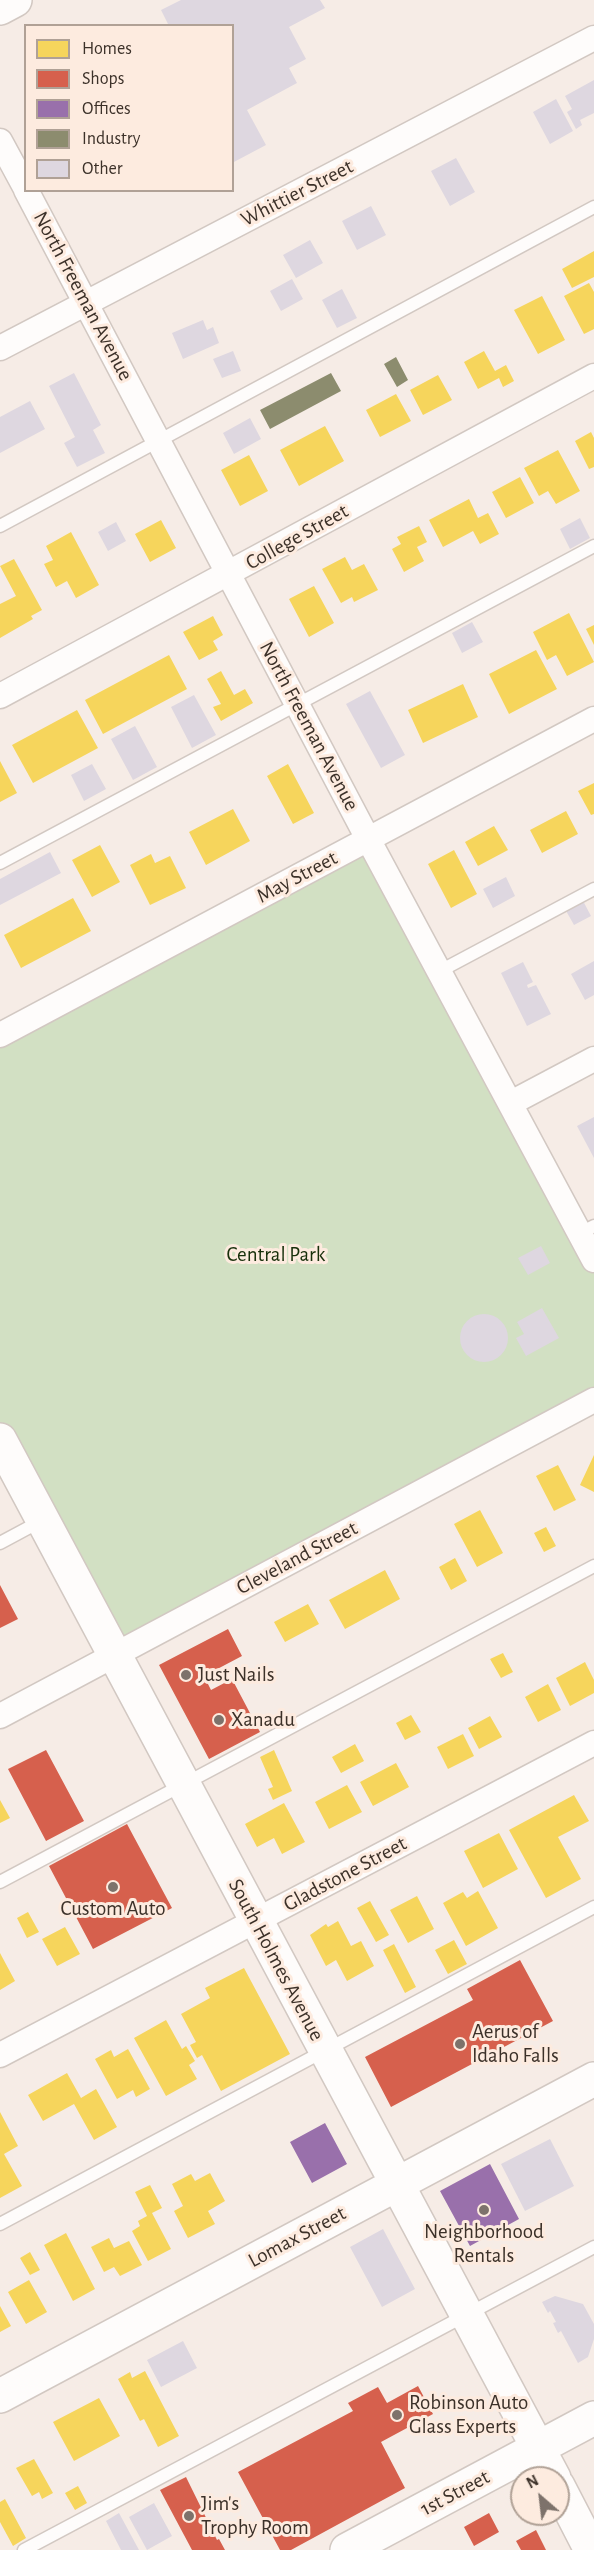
<!DOCTYPE html>
<html>
<head>
<meta charset="utf-8">
<style>
  body { margin:0 }
  #map { position:relative; width:594px; height:2550px; overflow:hidden; background:#f6ece6; font-family:"Alegreya Sans",sans-serif }
  canvas { display:block }
  .legend { position:absolute; left:24px; top:24px; width:210px; height:168px; box-sizing:border-box; background:#fdebdf; border:2px solid #b0a196; margin:0; padding:8px 10px; list-style:none; font-size:18px; color:#3c3129 }
  .legend li { display:flex; align-items:center; gap:12px; height:30px }
  .legend b { width:30px; border:2px solid #b0a196 }
  .north { position:absolute; left:510px; top:2466px; width:60px; height:60px; box-sizing:border-box; background:#fdebdf; border:2px solid #b0a196; border-radius:50%; rotate:332deg; font-size:16px; font-weight:700; line-height:24px; text-align:center; color:#3c3129 }
  .north::after { content:''; display:block; margin:auto; width:21px; height:27px; background:#7d726b; clip-path:polygon(50% 0,100% 100%,50% 72%,0 100%) }
</style>
</head>
<body>
<div id="map">
<canvas width="594" height="2550"></canvas>
<ul class="legend">
<li><b style="height:16px;background:#f6d55c"></b>Homes</li>
<li><b style="height:16px;background:#d6604d"></b>Shops</li>
<li><b style="height:16px;background:#9970ab"></b>Offices</li>
<li><b style="height:16px;background:#8c8c6e"></b>Industry</li>
<li><b style="height:16px;background:#ded7e0"></b>Other</li>
</ul>
<div class="north">N</div>
</div>
<script>
const g = document.querySelector('canvas').getContext('2d');
g.lineJoin = 'round';
function fill(path, color) { g.fillStyle = color; g.fill(path, 'evenodd'); }
const poly = rows => new Path2D(rows.map(r => 'M' + r).join(''));
function strokePath(path, color, width, dash) { g.strokeStyle = color; g.lineWidth = width; g.lineCap = dash ? 'butt' : 'round'; g.setLineDash(dash || []); g.stroke(path); }
function drawText(font, color, halo, rows, align = 'center') {
  g.font = font + ' "Alegreya Sans",sans-serif'; g.lineWidth = 6; g.setLineDash([]); g.textBaseline = 'middle'; g.strokeStyle = halo; g.fillStyle = color; for (const [text, x, y, turn = 0] of rows) {
    g.save(); g.translate(x, y); g.rotate((+turn || 0) * Math.PI / 180); g.textAlign = isNaN(turn) ? turn : align; if (halo) g.strokeText(text, 0, 0); g.fillText(text, 0, 0); g.restore();
  }
}
fill(poly([
  [368,839,594,1262,594,1400,115,1655,0,1440,0,1035]
]), '#d2e0c3');
fill(poly([
  [594,251,594,277,572,288,562,269],
  [589,283,594,292,594,329,584,334,564,296],
  [542,296,565,340,538,354,514,310],
  [484,351,495,371,506,365,514,381,503,387,499,378,478,389,464,362],
  [438,375,452,400,423,415,410,390],
  [396,394,411,421,380,437,366,410],
  [325,426,344,461,299,486,280,450],
  [591,432,594,438,594,467,589,469,575,441],
  [558,450,580,491,556,504,548,491,539,496,524,468],
  [249,455,268,491,240,506,221,470],
  [520,477,534,503,506,518,492,492],
  [469,499,478,518,488,513,499,534,480,544,473,531,443,547,429,520],
  [161,520,176,548,150,562,135,534],
  [419,526,427,542,417,547,424,561,404,572,392,549,401,544,397,537],
  [71,532,99,585,76,598,67,581,56,587,44,564,53,560,46,546],
  [345,557,352,570,364,564,378,590,354,602,352,597,341,603,322,569],
  [14,559,42,610,31,616,33,619,0,638,0,604,16,596,0,566],
  [314,586,334,623,309,637,289,599],
  [569,613,594,662,567,676,556,655,547,660,533,632],
  [213,616,223,635,213,641,218,650,199,660,183,632],
  [594,625,594,645,586,629],
  [536,650,557,689,509,714,489,674],
  [169,655,187,689,103,734,85,700],
  [221,671,234,695,245,689,253,703,221,721,213,707,221,704,207,679],
  [463,684,478,717,423,743,408,710],
  [77,710,98,748,33,783,12,745],
  [0,761,17,793,0,802],
  [288,764,314,813,293,824,267,776],
  [594,783,594,814,591,815,578,791],
  [233,809,250,841,206,865,189,832],
  [566,811,578,834,542,853,530,830],
  [494,826,508,850,478,866,465,842],
  [100,845,120,882,92,897,72,860],
  [454,850,477,894,451,908,428,864],
  [151,854,155,863,170,856,186,888,150,905,130,865],
  [73,898,91,931,21,968,4,935],
  [594,1455,594,1492,580,1485],
  [558,1465,576,1500,554,1511,536,1476],
  [480,1510,503,1553,477,1567,454,1524],
  [546,1527,556,1546,544,1552,534,1533],
  [455,1558,467,1581,451,1590,439,1567],
  [385,1570,400,1599,345,1629,329,1600],
  [308,1604,319,1624,285,1642,274,1622],
  [503,1653,513,1672,501,1678,490,1659],
  [585,1662,594,1680,594,1693,570,1706,556,1678],
  [548,1684,561,1710,538,1722,525,1697],
  [411,1715,421,1732,405,1740,396,1723],
  [490,1716,502,1737,479,1749,468,1728],
  [463,1734,474,1756,448,1769,437,1747],
  [355,1744,364,1761,341,1773,332,1757],
  [274,1750,292,1791,273,1800,268,1789,273,1787,260,1757],
  [396,1763,409,1787,373,1806,360,1782],
  [347,1785,362,1812,329,1829,315,1802],
  [574,1795,589,1821,558,1837,581,1879,546,1898,509,1830],
  [0,1800,10,1818,0,1823],
  [284,1803,305,1842,282,1854,274,1838,257,1847,245,1824],
  [499,1833,518,1869,483,1888,464,1851],
  [478,1891,498,1928,466,1946,443,1903,463,1892,467,1898],
  [417,1896,434,1929,408,1943,390,1910],
  [370,1901,389,1935,376,1942,357,1908],
  [28,1912,39,1932,27,1938,17,1918],
  [338,1921,351,1946,361,1941,374,1966,347,1981,336,1960,326,1966,310,1935,326,1924,328,1927],
  [65,1927,80,1954,57,1966,42,1939],
  [454,1940,467,1964,448,1974,435,1950],
  [394,1944,416,1987,405,1993,383,1950],
  [0,1953,15,1981,0,1990],
  [244,1968,290,2054,221,2091,202,2055,197,2058,190,2045,196,2042,181,2014,210,1998,205,1988],
  [166,2020,182,2049,186,2046,195,2061,189,2065,197,2079,166,2096,134,2038],
  [128,2049,150,2089,136,2097,133,2090,117,2099,95,2059,111,2050,114,2057],
  [67,2073,81,2098,96,2089,117,2127,94,2140,74,2104,43,2121,28,2095],
  [0,2112,18,2146,4,2154,22,2186,0,2198],
  [210,2173,225,2201,208,2211,215,2224,188,2238,174,2211,183,2206,172,2184,191,2174,195,2181],
  [150,2185,162,2208,152,2213,171,2249,148,2261,132,2231,140,2226,138,2221,147,2216,135,2192],
  [66,2233,95,2289,73,2301,44,2245],
  [109,2238,114,2248,129,2241,142,2265,120,2276,114,2267,104,2272,91,2247],
  [30,2252,40,2270,30,2275,20,2258],
  [29,2280,47,2312,26,2324,8,2292],
  [0,2306,11,2326,0,2332],
  [145,2371,179,2436,158,2447,144,2419,140,2421,118,2379,130,2372,132,2378],
  [99,2398,120,2436,74,2461,53,2422],
  [34,2459,53,2493,42,2499,39,2492,32,2496,16,2468],
  [78,2486,87,2503,75,2510,65,2493],
  [5,2499,26,2538,13,2546,0,2522,0,2502]
]), '#f6d55c');
fill(poly([
  [0,1585,18,1619,0,1628],
  [228,1629,242,1656,204,1676,211,1690,232,1679,260,1732,209,1759,159,1665],
  [46,1750,84,1821,46,1841,8,1769],
  [127,1824,172,1908,93,1949,49,1866],
  [520,1960,553,2021,391,2107,365,2057,473,2000,467,1989],
  [418,2386,433,2414,381,2442,405,2488,291,2550,280,2550,238,2472,353,2411,348,2403,378,2387,387,2403],
  [186,2477,217,2540,219,2539,225,2550,192,2550,160,2490],
  [489,2513,499,2532,474,2546,464,2527],
  [536,2530,546,2550,521,2550,516,2541]
]), '#d6604d');
fill(poly([
  [325,2123,347,2164,312,2183,290,2142],
  [490,2164,519,2219,470,2246,440,2191]
]), '#9970ab');
fill(poly([
  [396,357,408,380,397,387,384,364],
  [331,373,341,391,270,429,260,410]
]), '#8c8c6e');
fill(poly([
  [181,0,320,0,325,8,289,27,306,59,289,68,297,83,247,110,266,145,232,163,232,26,169,26,161,10],
  [594,80,594,113,580,120,582,125,576,129,567,112,572,109,565,96],
  [556,99,573,131,550,144,533,112],
  [456,158,475,192,450,206,431,171],
  [371,206,386,235,357,250,342,221],
  [310,240,323,263,296,278,283,255],
  [292,279,303,299,281,311,270,291],
  [342,289,357,318,337,328,322,300],
  [203,320,207,330,213,327,219,343,183,359,172,333],
  [233,351,241,371,222,378,213,359],
  [74,373,101,425,93,430,105,453,77,467,64,443,75,437,49,386],
  [30,401,45,429,0,453,0,417],
  [250,418,261,439,234,454,223,433],
  [580,518,590,538,570,549,560,529],
  [116,522,126,541,108,551,98,532],
  [472,622,483,642,462,653,452,633],
  [370,691,405,755,381,768,346,704],
  [194,695,216,735,192,748,171,707],
  [135,726,157,767,133,780,111,739],
  [92,764,106,789,84,801,71,775],
  [50,852,61,873,0,905,0,879],
  [506,877,515,896,493,908,483,889],
  [582,899,591,916,574,925,565,909],
  [594,961,594,995,585,1000,571,974],
  [523,962,533,982,527,985,528,988,536,985,551,1014,527,1026,501,973],
  [594,1117,594,1158,577,1126],
  [541,1246,550,1263,528,1275,518,1258],
  [542,1308,559,1338,526,1356,516,1338,524,1334,517,1322],
  '460 1338a24 24 0 1 1 48 0a24 24 0 1 1-48 0Z',
  [550,2139,574,2186,525,2211,501,2164],
  [383,2229,415,2289,382,2307,350,2247],
  [555,2296,583,2304,594,2324,594,2339,588,2357,578,2363,561,2331,558,2333,553,2323,556,2322,550,2311,548,2313,542,2302],
  [183,2341,197,2368,161,2387,147,2360],
  [154,2503,172,2536,147,2550,129,2517],
  [119,2513,139,2550,121,2550,106,2521]
]), '#ded7e0');
const lane = poly([
  [0,526,594,207],
  [0,863,594,546],
  [440,971,594,889],
  [580,1233,594,1226],
  [0,1543,41,1521],
  [0,1882,594,1566],
  [0,2224,594,1907],
  [24,2550,594,2247]
]);
const street = poly([
  [0,141,26,189],
  [26,190,368,839,594,1260],
  [0,348,594,38],
  [0,696,594,376],
  [0,1035,594,719],
  [511,1103,594,1059],
  [0,1716,594,1400],
  [0,2055,594,1743]
]);
const secondary = poly([
  [0,8,15,0],
  [0,1440,554,2478],
  [0,2396,594,2079],
  [558,2486,591,2550],
  [347,2550,594,2418]
]);
strokePath(lane, '#d2c8c2', 15);
strokePath(street, '#d2c8c2', 27);
strokePath(secondary, '#d2c8c2', 36);
strokePath(lane, '#fefcfb', 12);
strokePath(street, '#fefcfb', 24);
strokePath(secondary, '#fefcfb', 33);
for (const [x, y, r, color] of [
  [186,1675,6,"#7d726b"],
  [219,1720,6,"#7d726b"],
  [113,1887,6,"#7d726b"],
  [460,2044,6,"#7d726b"],
  [484,2210,6,"#7d726b"],
  [397,2415,6,"#7d726b"],
  [189,2516,6,"#7d726b"]
]) { const dot = new Path2D(); dot.arc(x, y, r, 0, 2 * Math.PI); g.fillStyle = color; g.fill(dot); strokePath(dot, '#fdebdf', 2); }
drawText('21px', '#3c3129', '#fdebdf', [
  ["Whittier Street",297,193,-27],
  ["North Freeman Avenue",83,296,62],
  ["College Street",297,537,-29],
  ["North Freeman Avenue",309,726,62],
  ["May Street",297,877,-28],
  ["Cleveland Street",297,1558,-28],
  ["Gladstone Street",345,1874,-28],
  ["South Holmes Avenue",276,1960,62],
  ["Lomax Street",297,2237,-28],
  ["1st Street",455,2493,-28]
]);
drawText('21px', '#18300b', '#fdebdf', [
  ["Central Park",276,1255]
]);
drawText('21px', '#3c3129', '#fdebdf', [
  ["Just Nails",198,1675],
  ["Xanadu",231,1720],
  ["Custom Auto",113,1909,"center"],
  ["Aerus of",472,2032],
  ["Idaho Falls",472,2056],
  ["Neighborhood",484,2232,"center"],
  ["Rentals",484,2256,"center"],
  ["Robinson Auto",409,2403],
  ["Glass Experts",409,2427],
  ["Jim's",201,2504],
  ["Trophy Room",201,2528]
], 'left');
</script>
</body>
</html>
